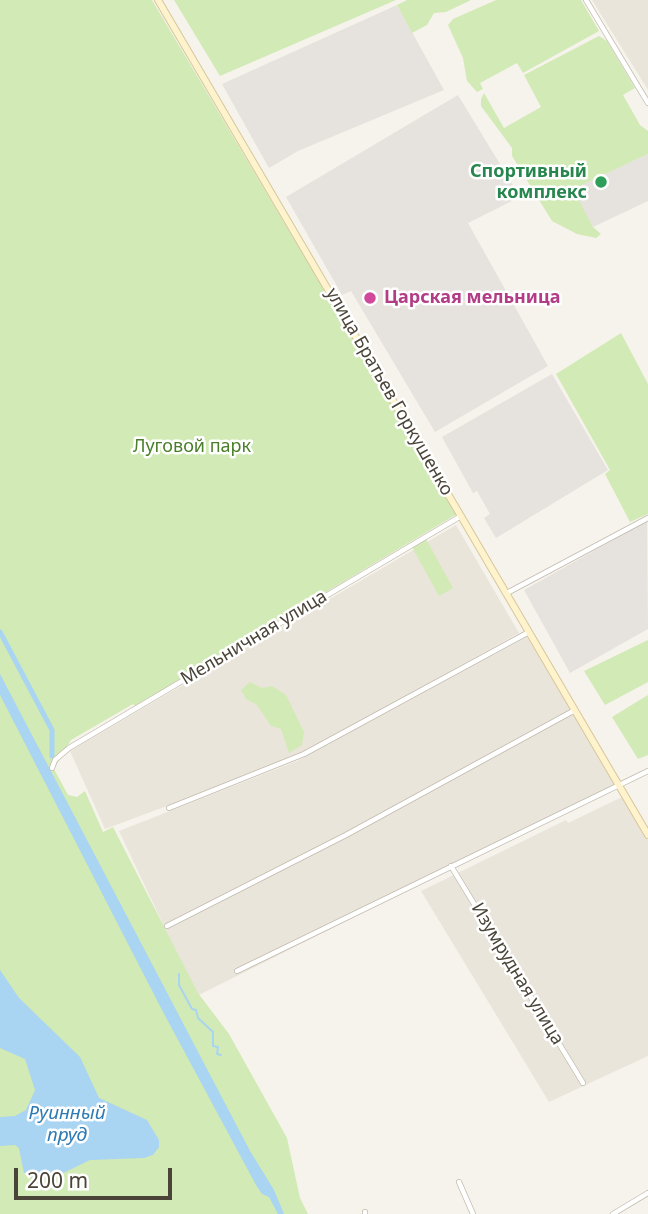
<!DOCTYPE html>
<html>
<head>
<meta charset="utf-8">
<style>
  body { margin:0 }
  #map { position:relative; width:648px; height:1214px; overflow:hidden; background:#f6f3ec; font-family:"Noto Sans",sans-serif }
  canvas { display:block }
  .scale { position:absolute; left:14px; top:1168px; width:158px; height:32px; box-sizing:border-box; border:4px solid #4b4439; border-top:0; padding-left:9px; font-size:21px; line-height:24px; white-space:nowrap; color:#4b4439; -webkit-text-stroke:5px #fff; paint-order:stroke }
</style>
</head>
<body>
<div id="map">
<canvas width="648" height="1214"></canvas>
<div class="scale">200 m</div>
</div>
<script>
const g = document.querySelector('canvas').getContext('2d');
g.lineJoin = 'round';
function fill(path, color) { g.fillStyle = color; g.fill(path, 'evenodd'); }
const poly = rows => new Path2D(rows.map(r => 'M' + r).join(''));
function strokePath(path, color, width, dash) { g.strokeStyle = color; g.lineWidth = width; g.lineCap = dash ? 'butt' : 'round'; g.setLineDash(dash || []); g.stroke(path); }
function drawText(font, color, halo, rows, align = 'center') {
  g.font = font + ' "Noto Sans",sans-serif'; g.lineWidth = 5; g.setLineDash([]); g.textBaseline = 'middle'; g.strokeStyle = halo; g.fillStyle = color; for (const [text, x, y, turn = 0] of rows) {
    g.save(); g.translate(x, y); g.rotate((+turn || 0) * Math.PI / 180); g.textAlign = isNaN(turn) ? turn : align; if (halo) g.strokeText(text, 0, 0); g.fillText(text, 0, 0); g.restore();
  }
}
fill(poly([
  [592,0,648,0,648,90],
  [456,525,519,633,291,760,105,829,70,751],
  [527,637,618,785,197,996,119,831,297,761],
  [622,797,648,841,648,1056,549,1102,421,891,566,820,568,823]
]), '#eae5da');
fill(poly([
  [397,5,444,90,298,151,269,168,222,84],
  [458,95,520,197,468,223,548,366,435,432,351,291,342,295,286,197],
  [648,154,648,201,593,227,572,189],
  [552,374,608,470,496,538,484,518,490,514,477,491,473,493,442,437],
  [647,521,648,629,570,673,524,590]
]), '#e6e2dd');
fill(poly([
  [0,0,152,0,457,514,135,706,133,704,71,740,54,769,68,795,77,797,85,791,103,832,113,827,198,993,229,1034,287,1138,300,1198,308,1214,0,1214],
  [174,0,396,0,220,76],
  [407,0,471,0,446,12,434,13,427,25,412,33,397,5],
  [496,0,581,0,599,31,523,73,517,63,480,83,483,89,477,92,467,81,463,58,448,25,453,19],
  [599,36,607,41,635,88,623,95,640,125,648,131,648,154,573,189,593,227,601,234,596,238,577,234,552,221,512,156,512,148,481,106,481,99,484,93,504,128,541,107,524,75],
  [621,333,648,384,648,514,630,522,605,474,610,470,556,374],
  [426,539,453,588,439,596,412,547],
  [648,640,648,682,605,705,584,671],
  [250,682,262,688,272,686,286,695,304,732,302,745,289,753,281,729,271,726,257,705,246,699,241,690],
  [648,695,648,755,638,759,612,717]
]), '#d2eab5');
fill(poly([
  [0,674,250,1151,274,1190,284,1214,278,1214,269,1197,262,1194,256,1185,162,1010,0,695],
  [0,970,19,998,80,1057,99,1098,147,1120,159,1140,159,1147,153,1155,144,1158,90,1160,59,1175,33,1177,24,1173,19,1148,15,1145,0,1146,0,1117,15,1116,26,1110,35,1090,25,1059,0,1048]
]), '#a9d4f2');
strokePath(poly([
  [179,974,179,985,192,1009,196,1010,198,1018,213,1032,213,1046,218,1047,217,1054,221,1055]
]), '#a9d4f2', 2);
strokePath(poly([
  [0,632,52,730,52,756]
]), '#a9d4f2', 5);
const street = poly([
  [586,0,648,103],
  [507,593,648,518],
  [52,768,55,760,69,748,461,516],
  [169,808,304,754,529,632],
  [451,866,583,1083],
  [167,926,346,835,575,710],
  [237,971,648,771],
  [459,1182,473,1214],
  [365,1212,365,1214],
  [613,1214,648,1193]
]);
const secondary = poly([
  [158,0,648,835]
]);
strokePath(street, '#c2bbae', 6);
strokePath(secondary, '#d6c79b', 8);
strokePath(street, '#fff', 4.5);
strokePath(secondary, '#fff3cd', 6);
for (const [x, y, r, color] of [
  [601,182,7,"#2e9e5b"],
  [370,298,7,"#d1479c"]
]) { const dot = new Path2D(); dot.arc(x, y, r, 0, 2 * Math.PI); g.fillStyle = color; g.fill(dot); strokePath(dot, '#fff', 2.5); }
drawText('bold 18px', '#27864d', '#fff', [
  ["Спортивный",587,172],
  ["комплекс",587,193]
], 'right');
drawText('bold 18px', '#b23c85', '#fff', [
  ["Царская мельница",384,298]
], 'left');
drawText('18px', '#4b4439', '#fff', [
  ["улица Братьев Горкушенко",389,392,60],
  ["Мельничная улица",254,638,-31],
  ["Изумрудная улица",517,974,59]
]);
drawText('18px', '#4a7f2a', '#fff', [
  ["Луговой парк",192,447]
]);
drawText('italic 19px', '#2e7ab2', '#fff', [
  ["Руинный",67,1114],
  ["пруд",67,1136]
]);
</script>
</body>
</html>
